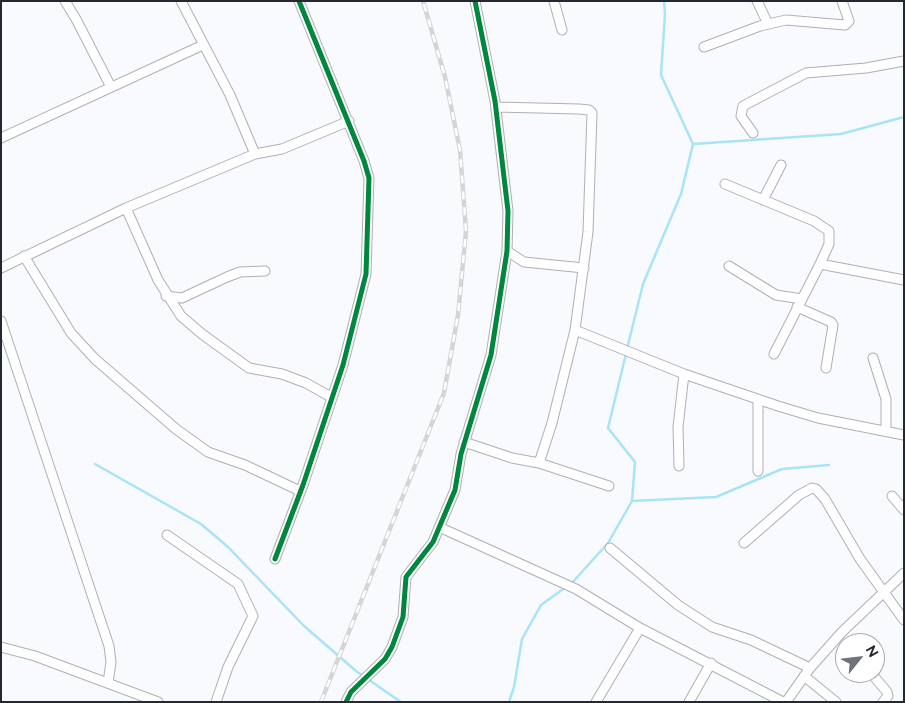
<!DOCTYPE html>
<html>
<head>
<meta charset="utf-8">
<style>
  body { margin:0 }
  #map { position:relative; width:905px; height:703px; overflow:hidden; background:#f8fafd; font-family:Raleway,sans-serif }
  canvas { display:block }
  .frame { position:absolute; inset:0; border:2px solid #242833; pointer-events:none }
  .north { position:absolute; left:835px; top:633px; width:50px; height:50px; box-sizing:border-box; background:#fff; border:1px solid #a7a9ad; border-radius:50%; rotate:61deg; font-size:14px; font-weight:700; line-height:20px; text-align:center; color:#242833 }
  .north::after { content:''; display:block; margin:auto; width:18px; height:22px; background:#6e727a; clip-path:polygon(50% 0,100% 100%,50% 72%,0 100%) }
</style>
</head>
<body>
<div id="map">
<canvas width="905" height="703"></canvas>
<div class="frame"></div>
<div class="north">N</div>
</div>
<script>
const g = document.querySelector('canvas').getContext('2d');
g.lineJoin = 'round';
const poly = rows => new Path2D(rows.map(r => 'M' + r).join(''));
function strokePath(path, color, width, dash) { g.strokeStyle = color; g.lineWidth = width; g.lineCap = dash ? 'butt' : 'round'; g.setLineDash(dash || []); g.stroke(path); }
strokePath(poly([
  [693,144,841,134,904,117],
  [627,349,643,284,681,194,693,144,661,75,665,14,664,1],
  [95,464,201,524,228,547,304,626,356,671,401,702],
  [632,501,716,497,782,469,829,465],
  [571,584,608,543,632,501,635,462,608,428,626,354],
  [509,702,514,687,522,639,541,605,566,587]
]), '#a8e3f7', 2.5);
const minor = poly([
  [65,1,76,19,111,87],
  [181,1,230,95,255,154],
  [554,1,562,30],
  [757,1,768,24],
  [704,47,760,26,786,20,845,25,849,21,842,1],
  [496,107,579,109,589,110,592,113,588,232,575,330,552,423,539,463],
  [753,133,741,116,743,106,806,73,866,68,904,61],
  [1,138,203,45],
  [725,184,814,221,829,231,829,244,820,264,774,354],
  [763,200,781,165],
  [126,208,158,280,181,316,202,334,249,368,282,374,306,383,331,397],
  [507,251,524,262,584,268],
  [24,256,71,333,95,359,176,429,208,452,245,465,300,491],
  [820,264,904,280],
  [729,266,776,295,802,299],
  [1,268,126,208,255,154,282,149,349,121],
  [166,296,182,298,227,277,240,272,265,271],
  [797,307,831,322,833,325,826,368],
  [1,321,109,646,111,662,108,683],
  [575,330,684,374,778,406,818,418,904,435],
  [873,358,886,399,886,431],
  [464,442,512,458,539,463,609,486],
  [679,466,678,427,684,374],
  [758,471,758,399],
  [892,496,904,510],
  [439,527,576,589,640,628,783,702],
  [167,535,238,584,253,616,228,667,216,702],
  [744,543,799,495,812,488,816,489,825,499,860,559,904,620],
  [610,548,678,605,712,627,751,640,810,668],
  [275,559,303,485,343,365,366,274,369,178,364,161,299,1],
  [1,647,35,656,158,702],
  [871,673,887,692,888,696,883,702],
  [804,676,836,702],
  [346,702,351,692,385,659,392,647,403,617,406,577,433,542,455,490,461,454,491,355,507,251,508,211,495,101,475,1],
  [596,702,640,628],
  [689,702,711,663],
  [786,702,810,668,842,632,904,573]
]);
strokePath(minor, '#aeb0b7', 11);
strokePath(minor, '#fefeff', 9);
const rail = poly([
  [321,702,444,393,458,315,466,231,460,150,445,77,423,1]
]);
strokePath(rail, '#d5d5d7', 4.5);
strokePath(rail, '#fff', 2.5, [8]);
strokePath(poly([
  [275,559,303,485,343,365,366,274,369,178,364,161,299,1],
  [346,702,351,692,385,659,392,647,403,617,406,577,433,542,455,490,461,454,491,355,507,251,508,211,495,101,475,1]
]), '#00873e', 5);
</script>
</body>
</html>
